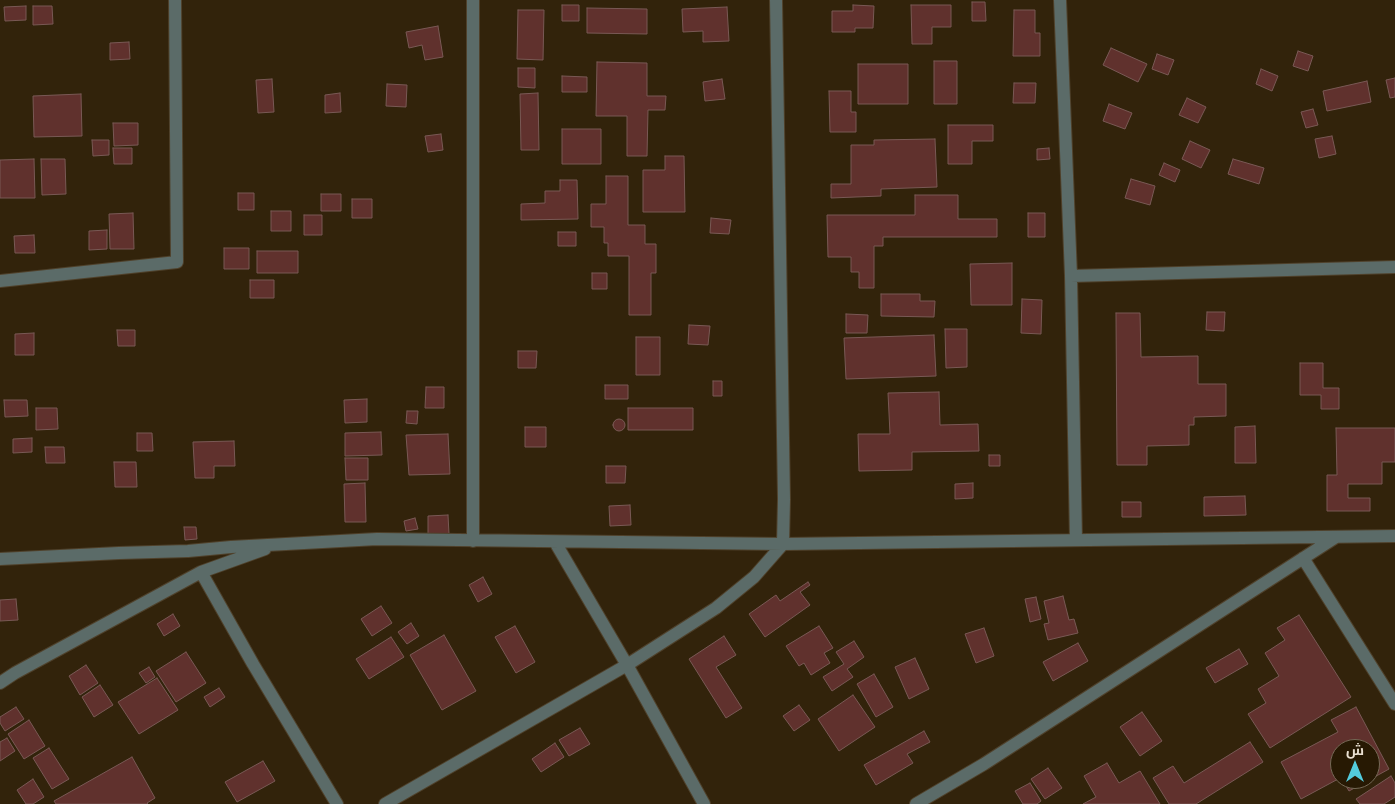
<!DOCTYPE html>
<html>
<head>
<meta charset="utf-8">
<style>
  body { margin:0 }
  #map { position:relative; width:1395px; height:804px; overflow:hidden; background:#32230b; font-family:Commissioner,Cairo,sans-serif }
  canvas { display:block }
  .north { position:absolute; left:1330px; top:739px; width:50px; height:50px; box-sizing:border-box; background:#271903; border:1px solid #756956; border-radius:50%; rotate:0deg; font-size:14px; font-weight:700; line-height:20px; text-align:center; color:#eae0d2 }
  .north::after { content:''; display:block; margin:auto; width:18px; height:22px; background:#53cbdc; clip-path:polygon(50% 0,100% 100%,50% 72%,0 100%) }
</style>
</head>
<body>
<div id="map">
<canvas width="1395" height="804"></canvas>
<div class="north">ش</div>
</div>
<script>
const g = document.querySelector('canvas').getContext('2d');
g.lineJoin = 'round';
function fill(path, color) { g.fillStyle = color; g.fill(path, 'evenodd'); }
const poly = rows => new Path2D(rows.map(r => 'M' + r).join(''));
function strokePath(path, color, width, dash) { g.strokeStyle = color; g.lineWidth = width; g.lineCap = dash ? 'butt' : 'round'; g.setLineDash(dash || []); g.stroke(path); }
const building = poly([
  [972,2,985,2,986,21,972,21,972,2],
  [562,5,579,5,579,21,562,21,562,5],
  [853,5,874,6,873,28,855,28,855,32,832,32,832,11,853,11,853,5],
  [911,5,951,5,951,27,932,27,932,44,912,44,911,5],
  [26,6,26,20,5,21,4,7,26,6],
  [33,6,52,6,53,24,33,25,33,6],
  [727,7,729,41,703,42,703,31,683,32,682,9,727,7],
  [587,8,647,9,647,34,587,33,587,8],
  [518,10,544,10,543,60,517,59,518,10],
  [1014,10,1035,10,1035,33,1040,33,1040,56,1013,56,1014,10],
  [438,26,443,57,425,60,422,45,409,48,406,32,438,26],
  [129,42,130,59,110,60,110,43,129,42],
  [1111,48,1147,64,1138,82,1103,65,1111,48],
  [1298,51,1313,56,1308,71,1293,66,1298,51],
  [1157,54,1174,60,1168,75,1152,69,1157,54],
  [934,61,957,61,957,104,934,104,934,61],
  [597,62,647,63,647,96,666,96,665,110,648,110,647,156,627,156,627,116,596,116,597,62],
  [858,64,908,64,908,104,858,104,858,64],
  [518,68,535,68,535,88,518,87,518,68],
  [1261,69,1278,76,1272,91,1256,84,1261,69],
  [562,76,587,77,587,92,562,92,562,76],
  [1395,78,1395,97,1390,98,1386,80,1395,78],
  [272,79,274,112,258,113,256,80,272,79],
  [722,79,725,99,705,101,703,82,722,79],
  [1367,81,1371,102,1327,111,1323,91,1367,81],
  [1014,83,1036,83,1035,103,1013,103,1014,83],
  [387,84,407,85,406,107,386,106,387,84],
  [829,91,851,91,851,112,856,112,856,132,830,132,829,91],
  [340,93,341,112,325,113,325,95,340,93],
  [538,93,539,150,521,150,520,94,538,93],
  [81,94,82,136,34,137,33,96,81,94],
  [1187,98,1206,107,1198,123,1179,115,1187,98],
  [1109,104,1132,113,1125,129,1103,121,1109,104],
  [1313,109,1318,125,1306,128,1301,112,1313,109],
  [113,123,138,123,138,145,114,146,113,123],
  [948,125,993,125,993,141,972,141,972,164,948,164,948,125],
  [562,129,601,129,601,164,562,164,562,129],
  [441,134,443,150,428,152,425,136,441,134],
  [1332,136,1336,154,1319,158,1315,139,1332,136],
  [935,139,937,187,881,189,881,196,831,198,831,184,851,184,851,145,874,145,874,140,935,139],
  [92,140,109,140,109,155,93,156,92,140],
  [1190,141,1210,150,1201,168,1182,159,1190,141],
  [113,148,132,148,132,164,114,164,113,148],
  [1049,148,1050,159,1037,160,1037,149,1049,148],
  [665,156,684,156,685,212,643,212,643,170,665,170,665,156],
  [34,159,35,198,0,198,0,160,34,159],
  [41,159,65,159,66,194,42,195,41,159],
  [1233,159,1264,168,1259,184,1228,174,1233,159],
  [1164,163,1180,170,1175,182,1159,175,1164,163],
  [606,176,628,176,628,225,645,225,645,244,656,244,656,273,651,273,651,315,629,315,629,256,608,256,608,243,604,243,604,227,591,227,591,204,606,204,606,176],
  [1131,179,1155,186,1150,205,1125,198,1131,179],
  [560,180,577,180,578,219,521,220,521,204,545,203,545,191,560,191,560,180],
  [238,193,254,193,254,210,238,210,238,193],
  [321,194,341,194,341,211,321,211,321,194],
  [915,195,958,195,958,219,997,219,997,237,883,237,883,246,874,246,874,288,859,288,859,272,851,272,851,257,828,257,827,215,915,215,915,195],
  [352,199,372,199,372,218,352,218,352,199],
  [271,211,291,211,291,231,271,231,271,211],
  [133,213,134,249,110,249,109,214,133,213],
  [1028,213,1045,213,1045,237,1028,237,1028,213],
  [304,215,322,215,322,235,304,235,304,215],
  [711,218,731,220,729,234,710,233,711,218],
  [107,230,107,249,89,250,89,231,107,230],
  [558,232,576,232,576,246,558,246,558,232],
  [34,235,35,253,15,253,14,236,34,235],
  [224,248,249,248,249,269,224,269,224,248],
  [257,251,298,251,298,273,257,273,257,251],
  [1012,263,1012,305,971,305,970,264,1012,263],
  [592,273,607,273,607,289,592,289,592,273],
  [250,280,274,280,274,298,250,298,250,280],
  [881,294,920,294,920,301,935,301,934,317,881,316,881,294],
  [1022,299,1042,300,1041,334,1021,333,1022,299],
  [1207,312,1225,312,1224,331,1206,330,1207,312],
  [1116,313,1140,313,1141,357,1198,356,1198,384,1226,384,1226,416,1194,417,1194,425,1189,425,1189,445,1147,446,1147,465,1117,465,1116,313],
  [846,314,868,315,867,333,846,333,846,314],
  [689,325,710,326,708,345,688,344,689,325],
  [945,329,967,329,967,367,946,368,945,329],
  [117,330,135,330,135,346,118,346,117,330],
  [34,333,34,355,15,355,15,334,34,333],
  [934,335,936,376,846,379,844,338,934,335],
  [636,337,660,337,660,375,636,375,636,337],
  [518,351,537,351,536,368,518,368,518,351],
  [1300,363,1323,363,1323,388,1339,388,1339,409,1321,409,1321,395,1300,395,1300,363],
  [713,381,722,381,722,396,713,396,713,381],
  [605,385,628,385,628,399,605,399,605,385],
  [426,387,444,387,444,408,425,408,426,387],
  [939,392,940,425,978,424,979,451,912,452,912,470,859,471,858,434,890,434,888,393,939,392],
  [367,399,367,422,345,423,344,400,367,399],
  [4,400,27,400,28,416,5,417,4,400],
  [36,408,57,408,58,429,36,430,36,408],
  [628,408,693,408,693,430,628,430,628,408],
  [407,411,418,411,417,424,406,423,407,411],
  '613 425a6 6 0 1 1 12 0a6 6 0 1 1-12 0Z',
  [1255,426,1256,463,1235,463,1235,427,1255,426],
  [525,427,546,427,546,447,525,447,525,427],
  [1336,428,1395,428,1395,462,1382,462,1382,484,1348,484,1348,498,1370,498,1370,511,1327,511,1327,475,1337,475,1336,428],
  [381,432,382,455,345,456,345,433,381,432],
  [137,433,152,433,153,451,137,451,137,433],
  [448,434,450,474,409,475,406,435,448,434],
  [32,438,32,452,13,453,13,439,32,438],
  [234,441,235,466,214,466,214,478,195,478,193,442,234,441],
  [45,447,64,447,65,463,46,463,45,447],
  [989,455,1000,455,1000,466,989,466,989,455],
  [345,458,368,458,368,480,346,480,345,458],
  [114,462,136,462,137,487,115,487,114,462],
  [606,466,626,466,625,483,606,483,606,466],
  [365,483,366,522,345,522,344,484,365,483],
  [973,483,973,498,955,499,955,484,973,483],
  [1245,496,1246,515,1204,516,1204,497,1245,496],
  [1122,502,1141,502,1141,517,1122,517,1122,502],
  [630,505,631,525,610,526,609,506,630,505],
  [448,515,449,534,428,534,428,516,448,515],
  [415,518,418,529,406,531,404,521,415,518],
  [184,527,196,527,197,539,185,540,184,527],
  [483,577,492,594,478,602,469,585,483,577],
  [808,582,810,585,800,592,810,605,765,637,749,614,776,595,780,601,808,582],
  [1063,596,1069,620,1074,619,1078,633,1048,640,1044,624,1049,623,1044,601,1063,596],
  [1036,597,1041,619,1030,622,1025,599,1036,597],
  [16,599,18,620,0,621,0,600,16,599],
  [381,606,392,623,372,636,361,619,381,606],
  [173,614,180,626,164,636,157,624,173,614],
  [1299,615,1351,697,1270,748,1248,714,1266,703,1258,689,1279,676,1265,653,1285,640,1277,628,1299,615],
  [411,623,419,636,407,644,398,632,411,623],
  [515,626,535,662,516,673,495,637,515,626],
  [819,626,833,648,824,653,830,663,811,675,804,663,799,666,786,646,819,626],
  [984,628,994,656,976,663,965,634,984,628],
  [444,635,476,691,442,710,410,655,444,635],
  [724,636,736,655,716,667,742,708,726,718,689,659,724,636],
  [391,637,404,657,369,679,356,659,391,637],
  [854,641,864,657,847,669,853,677,832,691,823,677,844,664,836,652,854,641],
  [1078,643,1088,661,1053,681,1043,662,1078,643],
  [1239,649,1248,664,1215,683,1206,668,1239,649],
  [186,652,206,683,176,702,156,671,186,652],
  [915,658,929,689,909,699,895,667,915,658],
  [86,665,98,683,80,695,69,676,86,665],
  [149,667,155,677,146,683,139,673,149,667],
  [874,674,893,707,876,717,857,684,874,674],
  [157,678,178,710,139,734,118,702,157,678],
  [100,685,113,705,94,717,82,697,100,685],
  [219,688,225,697,210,707,204,697,219,688],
  [853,695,875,727,839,751,818,719,853,695],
  [799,705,810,720,794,731,783,716,799,705],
  [16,707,24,719,5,731,0,723,0,717,16,707],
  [1356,707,1389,769,1349,791,1342,779,1370,779,1370,749,1340,749,1340,778,1301,799,1281,762,1338,732,1331,720,1356,707],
  [1142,712,1162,741,1140,756,1120,727,1142,712],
  [29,720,45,746,24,759,8,734,29,720],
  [580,728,590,744,569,756,559,740,580,728],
  [924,731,930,742,907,754,913,763,876,785,864,765,924,731],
  [7,738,15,751,0,761,0,742,7,738],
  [1250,742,1263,762,1196,804,1169,804,1153,778,1173,766,1184,783,1250,742],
  [555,743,564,757,541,772,532,759,555,743],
  [49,748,69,779,52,789,33,758,49,748],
  [132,757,155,798,147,803,148,804,56,804,54,801,132,757],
  [263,761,275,781,237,802,225,782,263,761],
  [1107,763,1119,783,1140,771,1160,804,1083,804,1096,797,1084,776,1107,763],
  [1048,768,1062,788,1045,799,1031,779,1048,768],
  [1391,776,1395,783,1395,797,1384,804,1360,804,1356,799,1391,776],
  [33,779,44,797,33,804,26,804,17,790,33,779],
  [1030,783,1041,801,1037,804,1023,804,1015,791,1030,783]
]);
fill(building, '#60312d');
strokePath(building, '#795955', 1);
const minor = poly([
  [473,0,473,541],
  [1060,0,1071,276,1076,540],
  [1071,276,1395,267],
  [0,281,177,262,175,0],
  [555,542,627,665,704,804],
  [1303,558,1395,704],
  [0,559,119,553,188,551,231,547,377,539,783,544,784,499,776,0],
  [201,572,253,664,337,804],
  [0,683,15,673,201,572,265,549],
  [385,804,627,665,716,608,754,577,783,544,1395,536],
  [916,804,984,764,1336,537]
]);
strokePath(minor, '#4f412b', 14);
strokePath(minor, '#5b6b68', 12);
</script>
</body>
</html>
